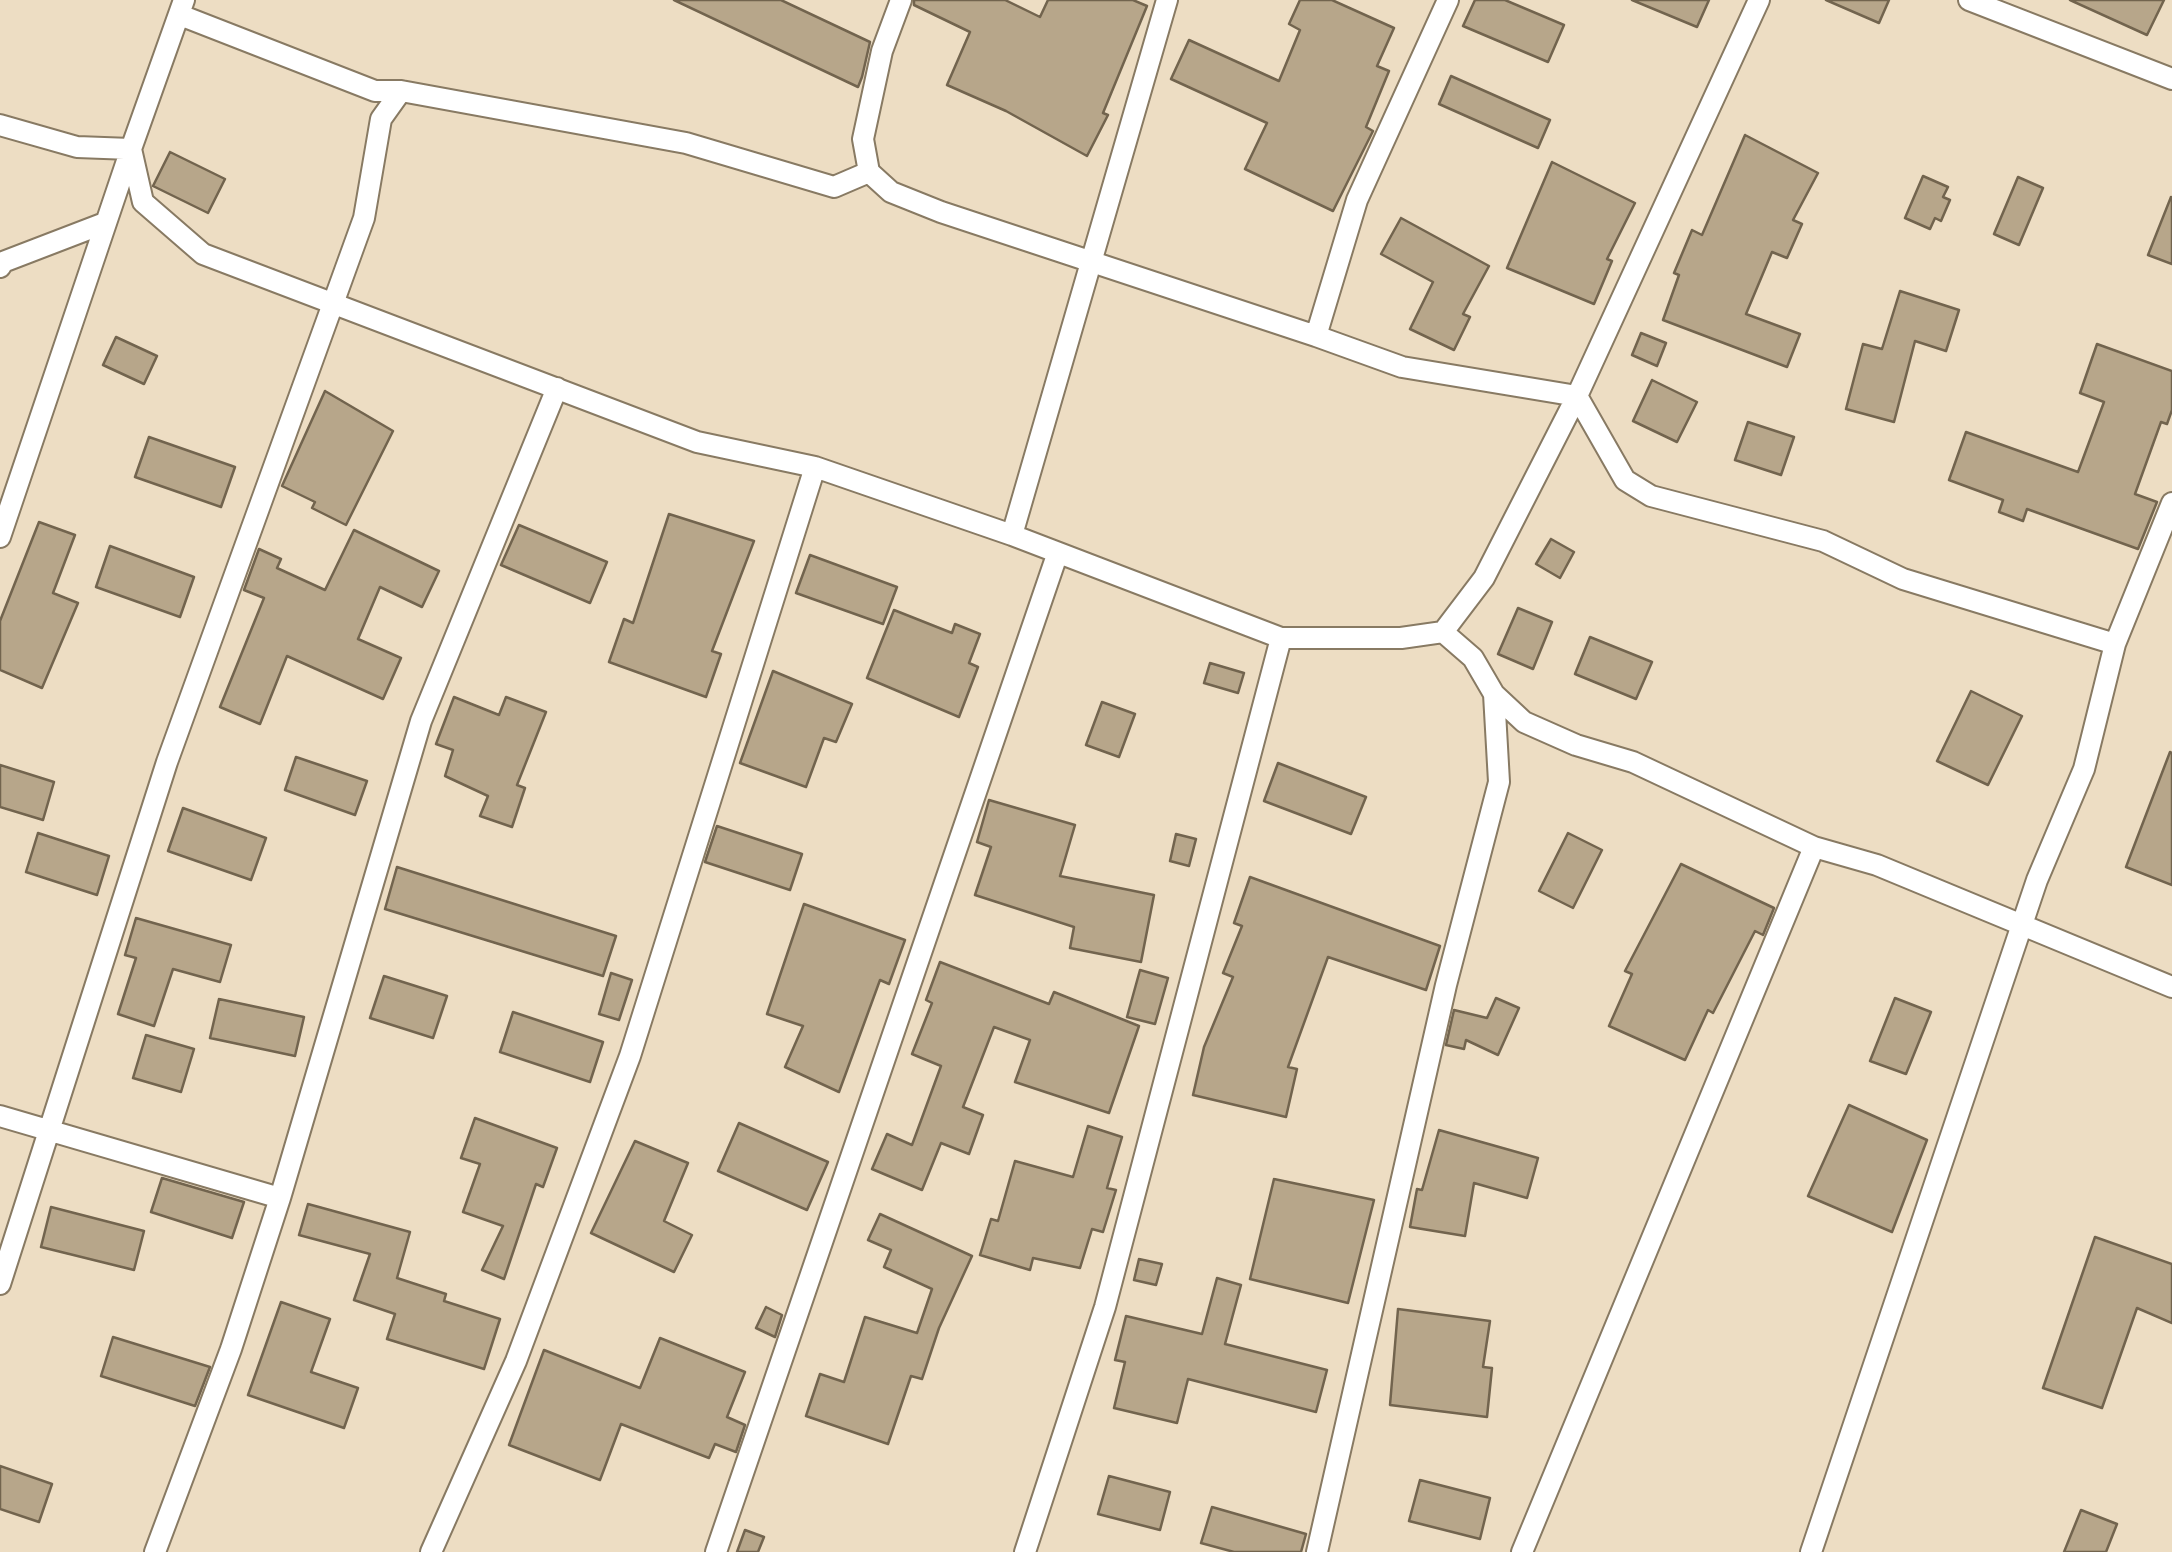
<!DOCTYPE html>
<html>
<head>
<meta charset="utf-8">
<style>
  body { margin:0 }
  canvas { display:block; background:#edddc3 }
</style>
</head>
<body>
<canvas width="2172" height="1552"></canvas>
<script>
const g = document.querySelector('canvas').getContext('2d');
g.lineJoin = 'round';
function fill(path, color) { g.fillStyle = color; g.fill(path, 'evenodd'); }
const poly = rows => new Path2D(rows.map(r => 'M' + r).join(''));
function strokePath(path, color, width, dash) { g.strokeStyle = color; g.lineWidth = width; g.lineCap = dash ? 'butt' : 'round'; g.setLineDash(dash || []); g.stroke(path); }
const building = poly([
  [674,0,781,0,870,42,862,77,858,87,674,0],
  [914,0,1005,0,1040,17,1048,0,1133,0,1147,6,1103,113,1108,115,1087,156,1006,111,947,85,970,32,914,5,914,0],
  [1300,0,1332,0,1394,28,1377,66,1389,71,1366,127,1373,131,1333,211,1245,169,1267,123,1171,79,1189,40,1279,81,1300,30,1289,24,1300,0],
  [1475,0,1505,0,1564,25,1548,62,1463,26,1475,0],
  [1632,0,1709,0,1697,27,1632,0],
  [1826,0,1889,0,1879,23,1826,0],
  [2070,0,2164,0,2147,35,2070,0],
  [1451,76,1550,120,1538,148,1439,104,1451,76],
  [1745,135,1818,173,1793,220,1802,224,1787,258,1772,252,1746,314,1800,334,1787,367,1663,320,1679,275,1674,273,1692,230,1702,235,1745,135],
  [170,152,225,179,208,213,153,186,170,152],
  [1552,162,1635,203,1607,259,1612,261,1594,304,1507,268,1552,162],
  [1923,176,1948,187,1943,197,1950,200,1941,221,1935,218,1930,229,1905,218,1923,176],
  [2018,177,2043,188,2019,245,1994,234,2018,177],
  [2171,197,2172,198,2172,264,2148,255,2171,197],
  [1401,218,1489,266,1463,314,1470,317,1454,350,1410,329,1433,282,1381,254,1401,218],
  [1900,291,1959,310,1946,351,1915,341,1894,422,1846,409,1863,344,1882,349,1900,291],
  [1641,333,1666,343,1657,366,1632,355,1641,333],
  [116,337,157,356,144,384,103,365,116,337],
  [2097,344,2172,371,2172,410,2167,424,2161,422,2135,494,2157,502,2138,549,2027,509,2023,521,1999,512,2003,500,1949,480,1966,432,2078,472,2104,402,2080,393,2097,344],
  [1652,380,1697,402,1677,442,1633,421,1652,380],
  [325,391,393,431,346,525,312,508,315,502,282,486,325,391],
  [1748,422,1794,437,1781,475,1735,460,1748,422],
  [149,437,235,467,221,507,135,477,149,437],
  [669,514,754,541,712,651,721,654,706,697,609,662,624,619,633,623,669,514],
  [39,522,75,535,53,593,78,603,42,688,0,670,0,621,39,522],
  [519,525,607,562,590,603,501,565,519,525],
  [354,530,439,571,422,607,380,587,358,639,401,658,383,699,287,656,260,724,220,707,264,598,244,590,259,549,281,559,277,568,325,590,354,530],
  [1551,539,1574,552,1560,578,1536,564,1551,539],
  [110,546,194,577,180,617,96,587,110,546],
  [810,555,897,587,883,624,796,593,810,555],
  [1518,608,1552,622,1533,669,1498,654,1518,608],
  [894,610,952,633,955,624,980,634,969,663,978,667,959,717,867,678,894,610],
  [1590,637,1652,662,1636,699,1575,674,1590,637],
  [1210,663,1244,673,1238,693,1204,683,1210,663],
  [773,671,852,704,836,742,824,738,806,787,740,763,773,671],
  [1971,691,2022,716,1988,785,1937,761,1971,691],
  [454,697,499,715,506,697,546,712,517,785,525,788,512,827,480,816,488,796,445,776,453,750,436,744,454,697],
  [1102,702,1135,714,1119,757,1086,745,1102,702],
  [2170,752,2172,753,2172,885,2126,867,2170,752],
  [296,757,367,781,355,815,285,790,296,757],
  [1278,763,1366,797,1351,834,1264,801,1278,763],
  [0,765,54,782,43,820,0,807,0,765],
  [989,800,1075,825,1060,876,1154,895,1141,962,1070,948,1074,927,975,895,991,847,977,842,989,800],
  [183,808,266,838,251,880,168,851,183,808],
  [717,826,802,854,790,890,705,862,717,826],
  [38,833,109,856,97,895,26,872,38,833],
  [1568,833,1602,850,1573,908,1539,891,1568,833],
  [1176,834,1196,839,1189,866,1170,861,1176,834],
  [1681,864,1774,908,1763,935,1755,931,1713,1013,1708,1010,1685,1060,1609,1026,1632,974,1625,971,1681,864],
  [397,867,616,936,603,976,385,909,397,867],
  [1250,877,1440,946,1426,990,1328,957,1288,1067,1297,1069,1286,1117,1193,1095,1204,1047,1233,977,1223,973,1242,926,1234,923,1250,877],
  [804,904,905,940,889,984,880,980,839,1092,785,1067,803,1026,767,1014,804,904],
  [136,918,231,945,220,982,173,969,154,1026,118,1014,136,958,125,955,136,918],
  [940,962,1049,1004,1054,992,1139,1026,1109,1113,1015,1082,1030,1040,994,1027,963,1107,983,1115,969,1154,941,1143,922,1190,872,1169,887,1134,912,1145,941,1066,912,1054,932,1003,926,1000,940,962],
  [1140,970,1168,978,1155,1024,1127,1017,1140,970],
  [611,973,632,980,619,1020,599,1014,611,973],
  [384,976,447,996,433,1038,370,1018,384,976],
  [1496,998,1519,1008,1498,1055,1466,1040,1464,1049,1446,1045,1454,1010,1487,1018,1496,998],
  [1895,998,1931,1012,1906,1074,1870,1061,1895,998],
  [219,999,304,1017,295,1056,210,1038,219,999],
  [513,1012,603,1042,590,1082,500,1052,513,1012],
  [146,1035,194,1049,181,1092,133,1078,146,1035],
  [1849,1105,1927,1140,1892,1232,1808,1196,1849,1105],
  [475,1118,557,1148,543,1187,536,1184,504,1279,482,1270,503,1226,463,1212,480,1164,461,1158,475,1118],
  [739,1123,828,1162,807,1210,718,1171,739,1123],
  [1088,1126,1122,1137,1107,1188,1116,1190,1103,1232,1092,1229,1080,1268,1033,1258,1030,1270,980,1255,991,1219,998,1221,1015,1161,1073,1177,1088,1126],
  [1439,1130,1538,1158,1527,1198,1474,1183,1465,1236,1410,1227,1417,1189,1422,1190,1439,1130],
  [635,1141,688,1163,664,1221,692,1235,674,1272,591,1233,635,1141],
  [162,1178,244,1202,232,1238,151,1212,162,1178],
  [1274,1179,1374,1200,1348,1303,1250,1279,1274,1179],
  [308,1204,410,1232,397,1278,446,1294,444,1301,500,1319,484,1369,387,1339,395,1314,354,1300,370,1254,299,1235,308,1204],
  [51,1207,144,1231,134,1270,41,1247,51,1207],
  [880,1214,972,1256,939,1328,922,1379,911,1376,888,1444,806,1416,820,1374,844,1382,865,1317,917,1333,932,1289,884,1267,891,1250,868,1240,880,1214],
  [2095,1237,2172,1264,2172,1323,2137,1308,2102,1408,2043,1388,2095,1237],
  [1139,1259,1162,1264,1156,1285,1134,1280,1139,1259],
  [1217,1278,1241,1285,1225,1344,1327,1370,1316,1412,1188,1379,1177,1423,1114,1408,1125,1362,1115,1360,1126,1316,1202,1334,1217,1278],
  [281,1302,330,1319,311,1372,358,1388,344,1428,248,1395,281,1302],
  [766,1307,782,1315,775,1337,756,1328,766,1307],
  [1398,1309,1490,1321,1483,1367,1492,1368,1487,1417,1390,1405,1398,1309],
  [113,1337,210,1367,195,1406,101,1376,113,1337],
  [660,1338,745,1372,727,1417,745,1425,736,1452,715,1444,709,1458,621,1424,600,1480,509,1445,544,1350,640,1388,660,1338],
  [0,1466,52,1484,39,1522,0,1509,0,1466],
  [1109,1476,1170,1492,1160,1530,1098,1514,1109,1476],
  [1420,1480,1490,1498,1480,1539,1409,1521,1420,1480],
  [1212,1507,1306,1534,1301,1552,1234,1552,1201,1543,1212,1507],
  [2081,1510,2117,1524,2106,1552,2064,1552,2081,1510],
  [745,1530,764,1537,758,1552,737,1552,745,1530]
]);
fill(building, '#b7a68a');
strokePath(building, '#72644e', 2.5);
const minor = poly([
  [184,0,131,149,143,202,203,254,697,442,815,467,1012,535,1281,638,1401,638,1443,632],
  [901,0,882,51,863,139,869,172,891,192,941,212,1316,336],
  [1448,0,1357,200,1316,336,1402,367,1577,396,1625,480,1651,496,1823,541,1903,579,2115,644],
  [1759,0,1577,396,1484,578,1443,632,1473,658,1494,694,1524,722,1576,745,1633,762,1814,847,1877,865,2172,987],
  [1969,0,2172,79],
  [180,15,375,91,401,91,686,143,834,187,869,172],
  [0,125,77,147,131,149,0,537],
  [0,267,3,262,102,224],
  [1012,535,1167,0],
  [0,1116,280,1198,231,1349,155,1552],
  [280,1198,421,721,557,388],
  [0,1284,167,762,364,218,381,119,401,91],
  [431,1552,516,1361,630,1056,815,467],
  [716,1552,1057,555],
  [1025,1552,1105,1307,1281,638],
  [1317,1552,1446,985,1499,782,1494,694],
  [1522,1552,1814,847],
  [1811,1552,2037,880,2084,769,2115,644,2172,503]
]);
strokePath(minor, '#887a63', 24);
strokePath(minor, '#fff', 20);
</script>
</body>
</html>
